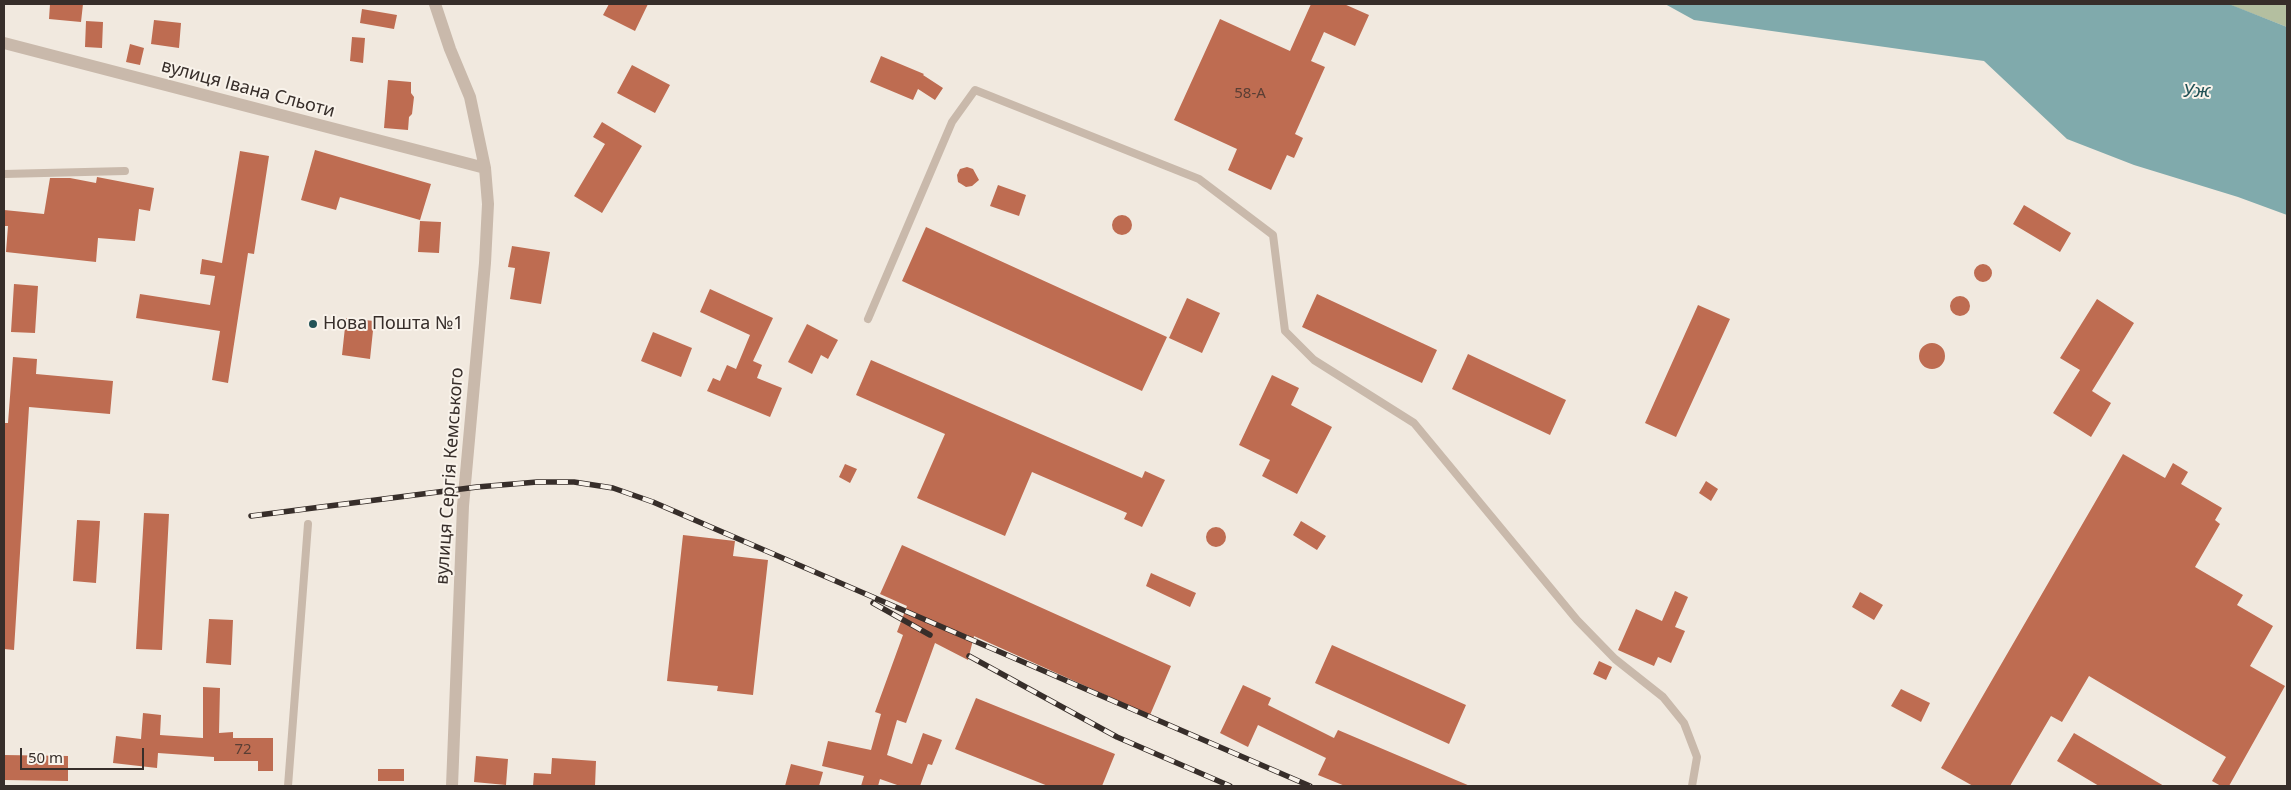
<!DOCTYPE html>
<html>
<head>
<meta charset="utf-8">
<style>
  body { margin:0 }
  #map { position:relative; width:2291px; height:790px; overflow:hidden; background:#f1e9df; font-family:"Noto Sans",sans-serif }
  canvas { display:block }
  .frame { position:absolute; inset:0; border:5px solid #372e2a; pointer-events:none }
  .scale { position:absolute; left:20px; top:748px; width:124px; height:22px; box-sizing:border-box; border:2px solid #372e2a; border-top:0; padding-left:6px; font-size:15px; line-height:18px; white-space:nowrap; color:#372e2a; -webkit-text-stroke:4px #f9f3eb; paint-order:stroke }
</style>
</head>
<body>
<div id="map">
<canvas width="2291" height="790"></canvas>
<div class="frame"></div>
<div class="scale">50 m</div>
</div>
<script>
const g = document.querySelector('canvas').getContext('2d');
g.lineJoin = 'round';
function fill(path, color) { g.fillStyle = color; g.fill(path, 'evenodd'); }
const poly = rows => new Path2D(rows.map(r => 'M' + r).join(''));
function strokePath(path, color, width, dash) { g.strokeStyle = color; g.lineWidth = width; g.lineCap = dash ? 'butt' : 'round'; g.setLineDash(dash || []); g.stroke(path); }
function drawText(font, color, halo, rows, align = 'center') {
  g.font = font + ' "Noto Sans",sans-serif'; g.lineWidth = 4; g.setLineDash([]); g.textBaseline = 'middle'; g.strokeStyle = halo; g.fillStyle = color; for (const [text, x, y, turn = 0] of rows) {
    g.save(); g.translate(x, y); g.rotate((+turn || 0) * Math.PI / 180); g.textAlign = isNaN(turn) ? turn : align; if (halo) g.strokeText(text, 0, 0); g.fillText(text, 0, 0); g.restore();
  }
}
fill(poly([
  [2229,4,2287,4,2287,27,2233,6]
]), '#b4bfa0');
fill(poly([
  [1665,4,2229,4,2287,27,2287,215,2238,197,2134,165,2067,139,1984,61,1694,20]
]), '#80aaac');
fill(poly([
  [50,4,83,4,81,22,49,19],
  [609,4,648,4,635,31,603,15],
  [1311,4,1344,4,1369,15,1355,46,1324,32,1311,61,1325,67,1295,134,1303,138,1294,158,1287,155,1271,190,1228,170,1237,149,1174,120,1220,19,1290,51],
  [362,9,397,15,394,29,360,23],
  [154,20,181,23,179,48,151,44],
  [86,21,103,22,102,48,85,47],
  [352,37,365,38,363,63,350,61],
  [130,44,144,48,140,65,126,62],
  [881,56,924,74,923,75,943,88,935,100,918,89,913,100,870,82],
  [632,65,670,85,655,113,617,93],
  [388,80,411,82,411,93,414,97,412,114,409,117,408,130,384,128],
  [602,122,642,146,602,213,574,196,605,144,593,137],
  [315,150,431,184,420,220,340,197,336,210,301,200],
  [240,151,269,156,254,254,248,253,228,383,212,380,220,331,136,318,140,294,210,305,215,276,200,274,202,259,222,263],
  [967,167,973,169,979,180,972,186,966,187,958,182,957,175,960,169],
  [97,177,154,188,150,211,139,209,135,241,98,238,96,262,6,252,8,226,4,226,4,210,44,214,50,178,70,178,96,183],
  [998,185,1026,195,1019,216,990,206],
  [2024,205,2071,233,2060,252,2013,224],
  '1112 225a10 10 0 1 1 20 0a10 10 0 1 1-20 0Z',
  [420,221,441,222,439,253,418,252],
  [926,227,1167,337,1142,391,902,281],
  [512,246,550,252,541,304,510,299,515,268,508,267],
  '1974 273a9 9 0 1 1 18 0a9 9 0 1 1-18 0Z',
  [14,284,38,286,35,333,11,332],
  [710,289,773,318,753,361,762,365,757,378,782,388,770,417,707,391,713,378,720,381,727,365,736,369,750,335,700,312],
  [1317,294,1437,350,1422,383,1302,327],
  '1950 306a10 10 0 1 1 20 0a10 10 0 1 1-20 0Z',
  [1187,298,1220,313,1202,353,1169,338],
  [2097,299,2134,323,2092,391,2111,403,2091,437,2053,413,2080,370,2060,358],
  [1698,305,1730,319,1676,437,1645,423],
  [346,318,374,321,370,359,342,355],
  [807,324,838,340,828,359,821,355,812,374,788,362],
  [653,332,692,348,681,377,641,361],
  '1919 356a13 13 0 1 1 26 0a13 13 0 1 1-26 0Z',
  [1468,354,1566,400,1550,435,1452,389],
  [13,357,37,359,36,374,113,381,110,414,29,407,14,650,4,649,4,423,8,423],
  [871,360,1142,478,1145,471,1165,480,1142,527,1124,519,1127,513,1032,472,1005,536,917,498,945,434,856,395],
  [1272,375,1299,388,1291,405,1332,427,1297,494,1262,476,1270,460,1239,445],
  [2123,454,2165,478,2173,463,2188,472,2181,484,2222,508,2215,520,2220,524,2195,567,2243,595,2237,605,2273,626,2250,666,2285,686,2229,786,2221,786,2212,781,2226,757,2089,676,2062,722,2051,716,2010,786,1973,786,1941,768],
  [845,464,857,469,850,483,839,477],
  [1706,481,1718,489,1711,501,1699,493],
  [144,513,169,514,162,650,136,649],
  [77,520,100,521,96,583,73,581],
  [1301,521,1326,536,1317,550,1293,535],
  '1206 537a10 10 0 1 1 20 0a10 10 0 1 1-20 0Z',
  [683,535,735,541,733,556,768,560,753,695,717,691,718,686,667,681],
  [902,545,1171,666,1150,715,974,636,968,660,935,643,906,723,897,720,887,755,912,764,923,733,942,740,932,765,928,764,920,786,900,786,880,779,878,786,861,786,864,776,822,766,828,741,871,750,881,714,875,712,903,635,897,632,907,606,880,594],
  [1151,573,1196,593,1190,607,1146,586],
  [1675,591,1688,597,1675,627,1685,631,1671,663,1658,657,1654,666,1618,650,1636,609,1662,621],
  [1860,592,1883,605,1874,620,1852,607],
  [209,619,233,620,231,665,206,663],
  [1332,645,1466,705,1449,744,1315,683],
  [1599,661,1612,667,1606,680,1593,674],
  [1243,685,1271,698,1268,705,1334,738,1338,730,1470,786,1345,786,1318,775,1326,758,1258,725,1248,747,1220,733],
  [203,687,220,688,219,733,233,732,233,738,273,738,273,771,258,771,258,761,214,761,214,757,158,753,157,768,113,763,116,736,141,739,143,713,161,715,160,735,203,738],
  [1901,689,1930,703,1921,722,1891,706],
  [976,698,1115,754,1102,786,1048,786,955,749],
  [2074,733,2164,786,2099,786,2057,761],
  [4,755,68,756,68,781,4,780],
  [476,756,508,759,506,785,474,782],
  [552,758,596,761,595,786,533,786,534,773,551,774],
  [791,764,823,772,819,786,785,786],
  [378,769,404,769,404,781,378,781]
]), '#be6c51');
strokePath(poly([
  [4,174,125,171],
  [868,319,952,122,975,90,1199,179,1273,235,1285,331,1314,360,1414,423,1577,620,1615,659,1663,697,1684,723,1697,757,1692,786],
  [288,786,308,524]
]), '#c9b9ab', 8);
strokePath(poly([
  [435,4,450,49,470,97,485,168,488,204,485,263,463,506,452,786],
  [4,43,485,168]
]), '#c9b9ab', 12);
const rail = poly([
  [251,516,477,487,537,482,574,482,613,488,653,502,1310,786],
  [873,603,930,635],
  [969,656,1117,737,1230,786]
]);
strokePath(rail, '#372e2a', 5.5);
strokePath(rail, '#f9f3eb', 4, [11]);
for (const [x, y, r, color] of [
  [313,324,5,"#225256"]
]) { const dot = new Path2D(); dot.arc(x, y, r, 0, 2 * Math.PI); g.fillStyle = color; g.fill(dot); strokePath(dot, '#f9f3eb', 2); }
drawText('15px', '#593e34', null, [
  ["58-А",1250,94],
  ["72",243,750]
]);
drawText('18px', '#372e2a', '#f9f3eb', [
  ["вулиця Івана Сльоти",248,89,15],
  ["вулиця Сергія Кемського",450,476,-86]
]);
drawText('18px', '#372e2a', '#f9f3eb', [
  ["Нова Пошта №1",323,324]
], 'left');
drawText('italic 19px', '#225256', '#f9f3eb', [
  ["Уж",2197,92]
]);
</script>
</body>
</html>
